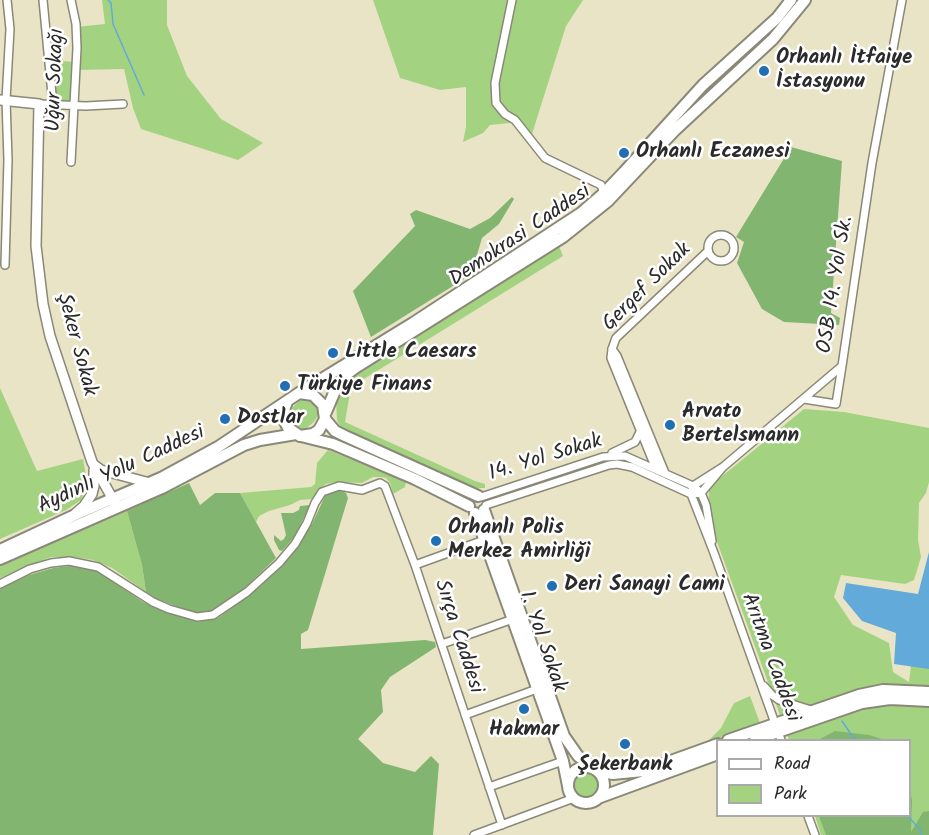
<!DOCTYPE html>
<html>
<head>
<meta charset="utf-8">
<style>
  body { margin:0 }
  #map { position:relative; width:929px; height:835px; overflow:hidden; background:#eae4c6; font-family:Kalam,sans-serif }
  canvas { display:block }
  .legend { position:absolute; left:716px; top:739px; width:195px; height:78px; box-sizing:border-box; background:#fff; border:2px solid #aaa; margin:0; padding:8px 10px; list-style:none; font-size:18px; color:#2b2b2b }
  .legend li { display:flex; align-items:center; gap:12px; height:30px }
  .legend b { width:30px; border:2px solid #aaa }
</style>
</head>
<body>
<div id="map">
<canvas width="929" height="835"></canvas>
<ul class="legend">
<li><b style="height:8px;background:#fff"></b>Road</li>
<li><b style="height:16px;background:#a3d381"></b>Park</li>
</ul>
</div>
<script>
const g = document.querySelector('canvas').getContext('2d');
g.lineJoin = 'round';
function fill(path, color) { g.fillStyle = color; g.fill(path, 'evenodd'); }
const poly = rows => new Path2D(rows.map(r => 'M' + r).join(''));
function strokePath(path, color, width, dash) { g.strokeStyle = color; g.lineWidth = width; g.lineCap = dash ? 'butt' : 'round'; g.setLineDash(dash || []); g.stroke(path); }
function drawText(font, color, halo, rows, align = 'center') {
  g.font = font + ' Kalam,sans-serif'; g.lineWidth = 5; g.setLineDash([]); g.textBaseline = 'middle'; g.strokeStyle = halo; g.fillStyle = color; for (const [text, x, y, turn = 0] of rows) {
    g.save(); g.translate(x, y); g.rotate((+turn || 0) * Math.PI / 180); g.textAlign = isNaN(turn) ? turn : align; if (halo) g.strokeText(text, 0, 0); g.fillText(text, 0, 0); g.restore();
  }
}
fill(poly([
  [102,0,167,0,167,25,187,76,221,119,263,143,238,160,141,129,133,108,124,69,79,70,76,27,105,24],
  [373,0,583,0,566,26,532,134,520,122,490,125,483,133,463,142,466,127,466,87,440,90,400,78],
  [63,59,63,61,74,62,71,102,56,102,53,60],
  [559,246,563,256,351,387,345,422,475,481,485,484,485,488,473,488,343,429,340,426,337,420,336,400,344,381],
  [0,388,37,471,83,459,87,481,87,487,81,500,66,510,0,539],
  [308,399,318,407,318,416,313,423,305,429,296,428,288,418,290,410,300,400],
  [804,409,844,412,929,428,929,482,926,493,919,503,918,540,921,557,914,580,905,584,841,575,834,597,853,625,889,643,893,672,909,682,912,657,929,663,929,835,821,835,815,816,910,816,910,740,789,740,708,517,709,487],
  [328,450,406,482,405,487,393,494,390,483,386,478,380,477,373,477,362,483,336,482,326,484,318,490,312,499,300,500,290,505,269,511,259,516,256,522,240,493,311,487,315,484,317,463],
  [127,511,142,565,146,592,112,568,93,560,74,557,51,557,0,578,0,566],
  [750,696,760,723,707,742,721,728,734,703],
  '572 785a13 13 0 1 1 26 0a13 13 0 1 1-26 0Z'
]), '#a3d381');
fill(poly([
  [791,147,842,161,831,313,840,318,839,325,784,322,762,309,737,263,744,242,736,237],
  [512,197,514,199,499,224,482,238,474,265,477,271,371,337,353,291,415,226,410,214,416,210,470,229,490,218],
  [189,483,200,505,215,493,240,493,276,558,235,597,218,609,197,614,157,599,146,592,142,565,127,511],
  [340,490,346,493,348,498,308,630,301,634,301,649,425,640,435,642,436,647,390,677,381,690,383,712,358,739,383,763,415,772,431,756,439,764,433,835,0,835,0,588,29,575,53,568,70,566,97,571,143,602,161,610,197,622,218,618,261,586,279,569,291,555,312,524,325,496],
  [310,505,295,536,282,551,279,550,274,540,274,535,281,541,284,539,286,535,281,513,293,513,299,510,300,506],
  [835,731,869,735,885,740,818,740],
  [910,791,912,800,911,832,923,812,929,811,929,835,826,835,819,816,910,816]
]), '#82b56f');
fill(poly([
  [929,552,929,669,894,664,896,633,862,621,843,598,846,583,918,594]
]), '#62aad9');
strokePath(poly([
  [108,0,111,3,113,24,144,95],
  [842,721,855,740],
  [908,816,921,831,921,835]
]), '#62aad9', 1.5);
const minor = poly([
  [43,0,53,105],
  [512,0,495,83,496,103,505,114,515,120,545,158,601,185,604,193],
  [39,104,86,106,123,104],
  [71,162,77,48,76,24,71,0],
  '708 248a13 13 0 1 1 26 0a13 13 0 1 1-26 0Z',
  [5,265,8,160,6,100,10,29,7,0],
  [612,349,617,356,665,473],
  [804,399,836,404,842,366],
  [612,453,635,442,640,432],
  [723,467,701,493,691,494,693,486,723,467,842,366,872,163,902,0],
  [656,469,611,358,612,349,616,338,708,251],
  [481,497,603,457,625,456,693,486,701,493,706,505,712,541],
  [486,505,609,465,617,464,632,467,691,494,714,553,781,740],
  [415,565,484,540],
  [0,584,30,569,51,563,69,561,98,567,153,602,169,609,197,617,213,615,247,592,279,563,295,544,307,523,315,503,322,492,339,486,362,490,380,483,385,486,415,565,502,825],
  [442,644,513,619],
  [764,686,772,695,779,700,811,710],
  [465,715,537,689],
  [489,787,563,761],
  [808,816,815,835],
  [474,835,574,798]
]);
const tertiary = poly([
  [0,100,39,104,36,246,43,304,50,336,92,462,115,503],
  [93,464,101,470,150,483],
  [76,513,84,506,92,494,94,486,94,470]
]);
const secondary = poly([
  [325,419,335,431,345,436,478,496],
  [301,436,333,444,415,479,469,506],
  [484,510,564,736,578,756,595,769],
  [475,513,563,761,568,786],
  [728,740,859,695,883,690,929,692],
  [755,740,862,703,890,699,929,701],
  '568 785a18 18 0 1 1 36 0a18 18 0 1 1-36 0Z',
  [598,771,613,774,643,771,718,744],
  [598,798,718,754]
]);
const primary = poly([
  [287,402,282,415,288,428,300,436,313,434,319,430,325,419,323,405,313,395,299,393],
  [326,412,337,386,343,377,355,368,563,237,608,201,675,130,773,39,805,0],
  [0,550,77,514,163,477,218,447,299,393,413,323,581,213,604,193,624,172,703,85,777,18,791,0],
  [0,559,162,488,244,445,260,440,296,434]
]);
strokePath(minor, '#8a8878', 10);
strokePath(tertiary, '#8a8878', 12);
strokePath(secondary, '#8a8878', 14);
strokePath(primary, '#8a8878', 14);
strokePath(minor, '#fff', 7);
strokePath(tertiary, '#fff', 9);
strokePath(secondary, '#fff', 10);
strokePath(primary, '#fff', 10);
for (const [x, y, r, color] of [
  [764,71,6,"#1f6fb2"],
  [624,153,6,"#1f6fb2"],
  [333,353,6,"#1f6fb2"],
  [285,386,6,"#1f6fb2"],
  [225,419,6,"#1f6fb2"],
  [670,425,6,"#1f6fb2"],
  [436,541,6,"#1f6fb2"],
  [552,586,6,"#1f6fb2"],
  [524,709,6,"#1f6fb2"],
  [625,744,6,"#1f6fb2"]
]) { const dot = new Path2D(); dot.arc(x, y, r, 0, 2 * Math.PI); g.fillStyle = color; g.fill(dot); strokePath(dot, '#fff', 2); }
drawText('bold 21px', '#2b2b2b', '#fff', [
  ["Orhanlı İtfaiye",776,59],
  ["İstasyonu",776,83],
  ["Orhanlı Eczanesi",636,153],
  ["Little Caesars",345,353],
  ["Türkiye Finans",297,386],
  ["Arvato",682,413],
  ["Bertelsmann",682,437],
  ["Dostlar",237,419],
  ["Orhanlı Polis",448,529],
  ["Merkez Amirliği",448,553],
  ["Deri Sanayi Cami",564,586],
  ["Hakmar",524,731,"center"],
  ["Şekerbank",625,766,"center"]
], 'left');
drawText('21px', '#2b2b2b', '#fff', [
  ["Uğur Sokağı",57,80,-88],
  ["Demokrasi Caddesi",521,237,-34],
  ["OSB 14. Yol Sk.",837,285,-81],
  ["Gergef Sokak",648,288,-45],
  ["Şeker Sokak",75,345,75],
  ["14. Yol Sokak",546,459,-17],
  ["Aydınlı Yolu Caddesi",122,471,-25],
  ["Sırça Caddesi",457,637,72],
  ["1. Yol Sokak",541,642,71],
  ["Arıtma Caddesi",769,658,70]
]);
</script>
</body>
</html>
